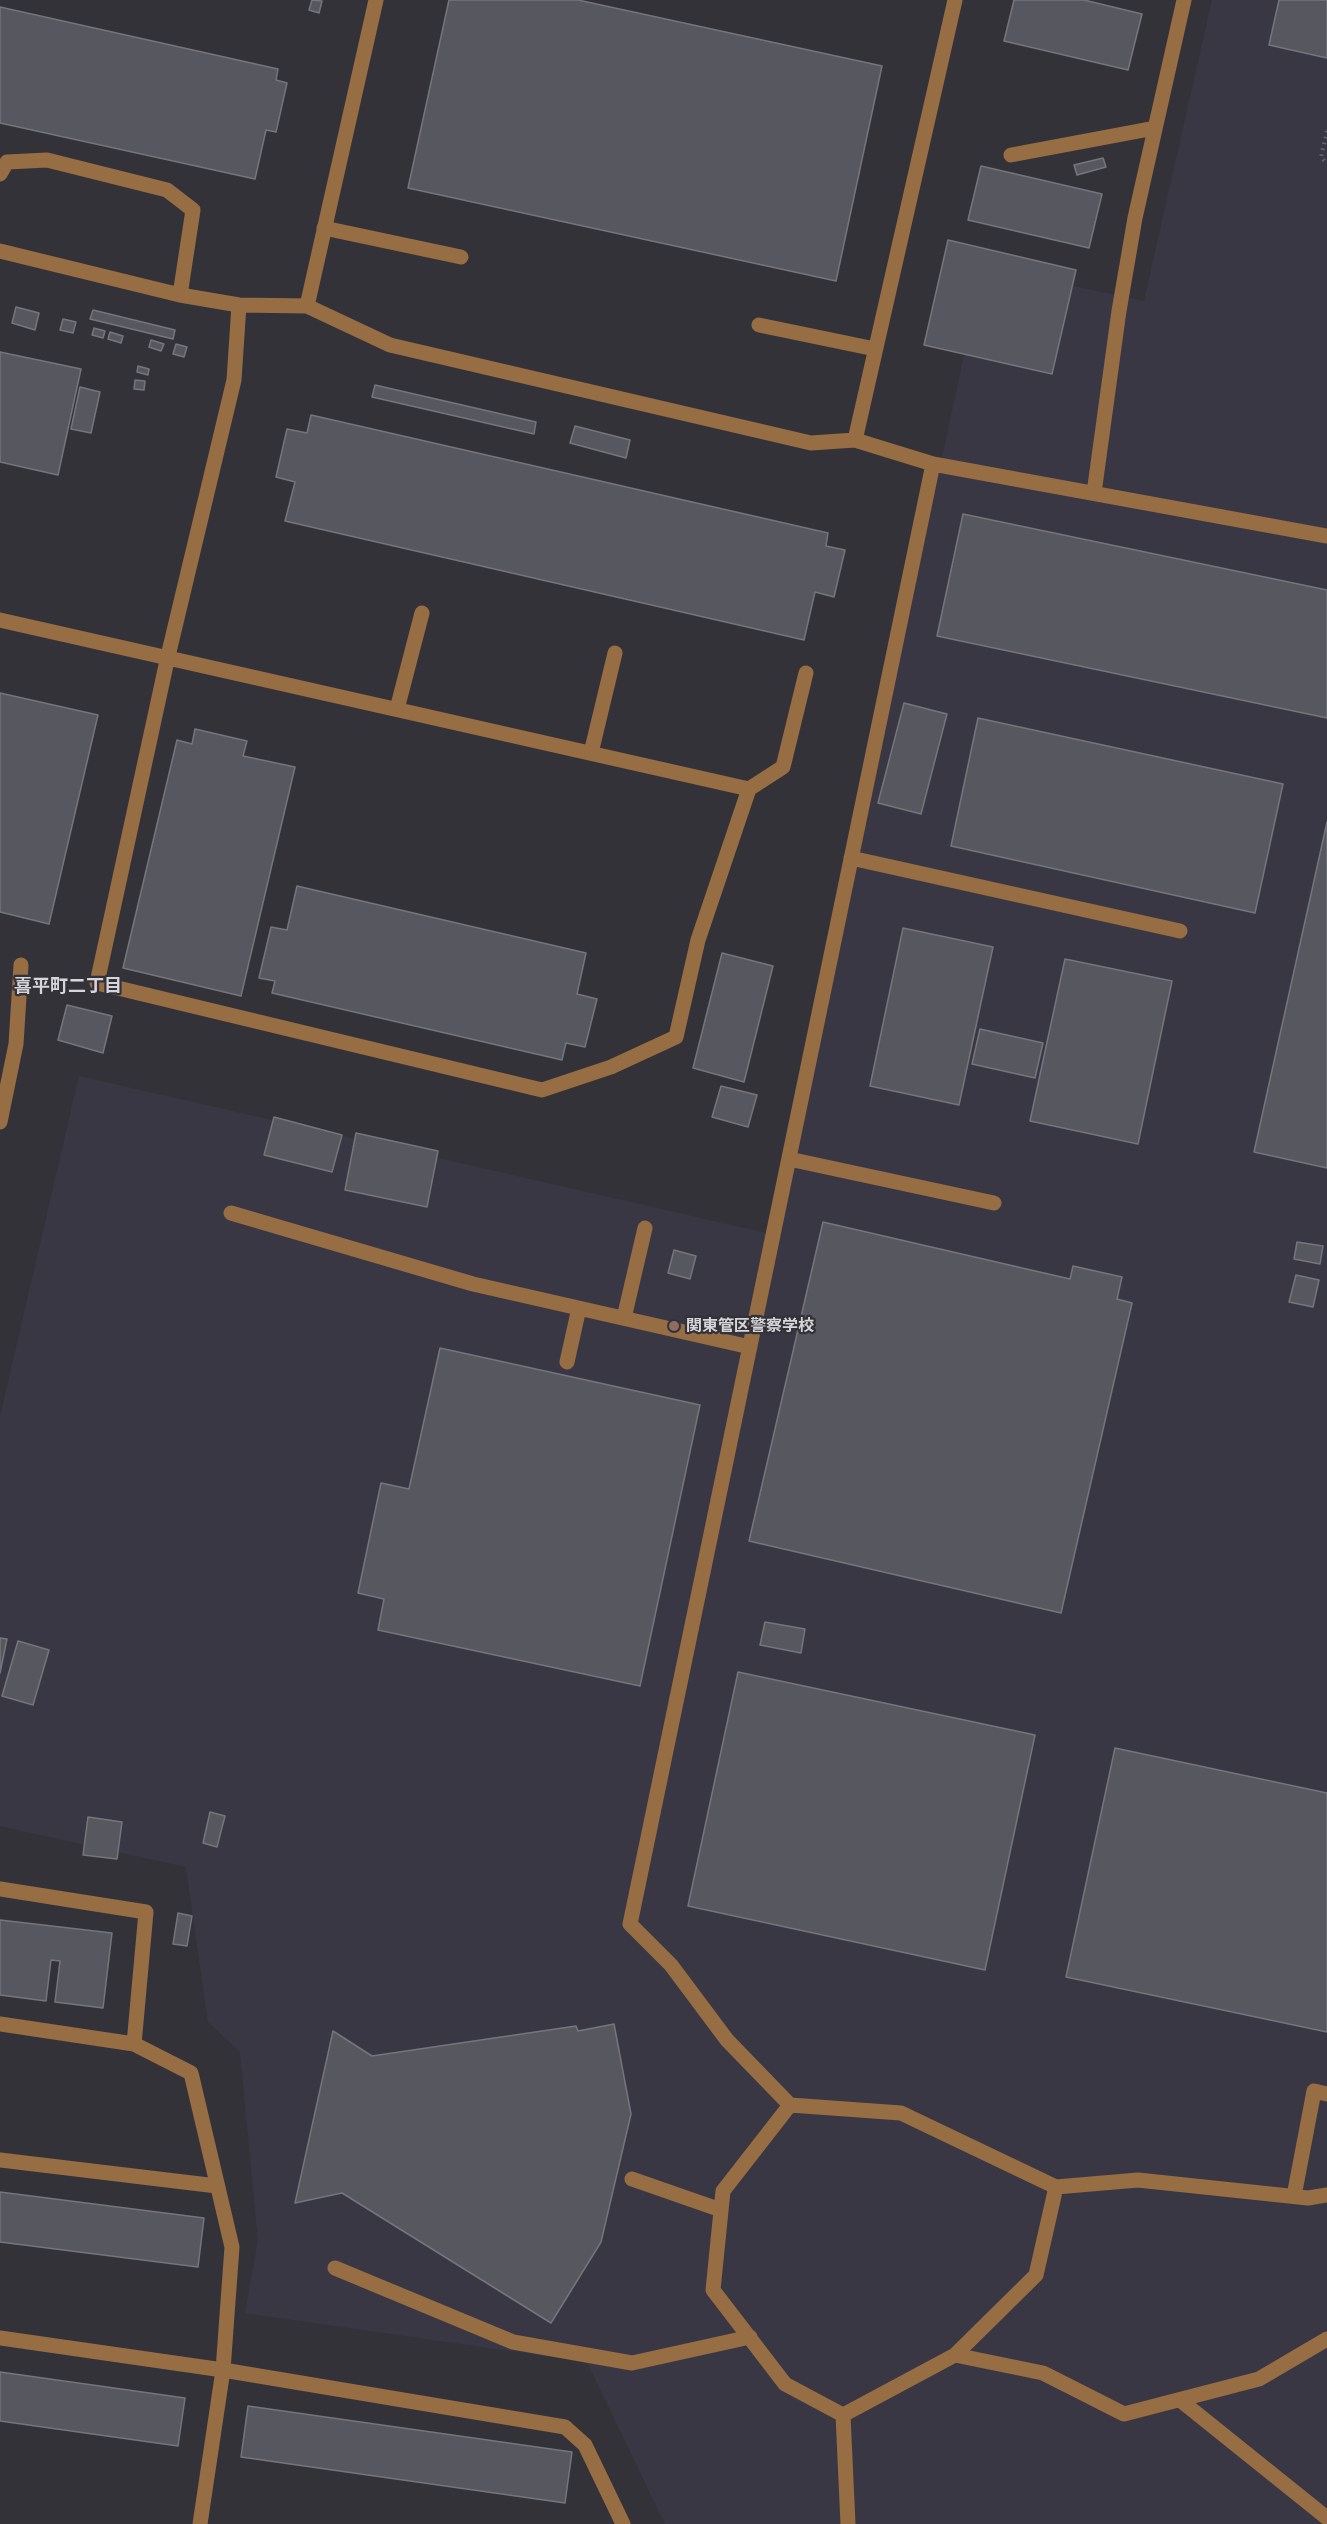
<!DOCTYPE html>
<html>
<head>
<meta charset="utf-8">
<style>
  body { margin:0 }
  canvas { display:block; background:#333238 }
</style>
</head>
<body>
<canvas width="1327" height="2524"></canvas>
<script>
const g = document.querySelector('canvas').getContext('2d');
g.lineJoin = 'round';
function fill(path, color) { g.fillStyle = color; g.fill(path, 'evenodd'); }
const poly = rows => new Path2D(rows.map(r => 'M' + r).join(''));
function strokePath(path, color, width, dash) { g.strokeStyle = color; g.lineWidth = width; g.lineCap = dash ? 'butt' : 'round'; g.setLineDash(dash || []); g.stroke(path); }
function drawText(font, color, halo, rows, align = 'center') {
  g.font = font + ' Lora,"Noto Sans JP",serif'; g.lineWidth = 4.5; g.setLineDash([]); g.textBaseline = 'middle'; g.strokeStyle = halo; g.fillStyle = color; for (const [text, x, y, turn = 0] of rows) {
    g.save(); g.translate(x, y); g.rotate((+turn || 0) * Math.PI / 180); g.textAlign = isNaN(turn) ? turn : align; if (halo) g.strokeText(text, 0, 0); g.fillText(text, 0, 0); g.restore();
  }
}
fill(poly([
  [1212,0,1327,0,1327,2524,665,2524,587,2362,245,2313,258,2240,240,2052,208,2022,186,1867,0,1826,0,1417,79,1076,775,1235,983,267,1144,301]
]), '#3a3744');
const building = poly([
  [312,0,322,1,319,13,309,10,312,0],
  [449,0,578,0,882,66,836,281,408,188,449,0],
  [1014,0,1084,0,1142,14,1128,70,1004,41,1014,0],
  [1279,0,1327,0,1327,58,1269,45,1279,0],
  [0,7,278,69,276,80,287,83,276,132,266,130,255,179,0,123,0,7],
  [1103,158,1106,167,1077,175,1074,165,1103,158],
  [981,166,1102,194,1089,248,968,220,981,166],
  [948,240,1076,270,1052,374,924,345,948,240],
  [16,307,39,313,35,330,12,323,16,307],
  [93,310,175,330,173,339,90,319,93,310],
  [63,319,76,322,73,333,60,330,63,319],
  [94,328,105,331,103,338,92,335,94,328],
  [110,332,123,336,121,343,108,339,110,332],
  [151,340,164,344,161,351,149,347,151,340],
  [176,344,187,347,184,357,173,354,176,344],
  [0,352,81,369,58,475,0,462,0,352],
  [138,366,149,369,148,375,137,372,138,366],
  [135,380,145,381,144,390,134,389,135,380],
  [375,385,536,422,534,434,372,397,375,385],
  [80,387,100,392,91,433,71,429,80,387],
  [311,415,828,533,826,546,845,550,834,597,815,592,804,640,285,521,295,482,276,477,287,429,307,433,311,415],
  [575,426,630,440,626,458,570,443,575,426],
  [963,514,1327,590,1327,718,937,636,963,514],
  [0,693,98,715,49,924,0,912,0,693],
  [904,703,947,714,921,814,878,803,904,703],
  [978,718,1283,784,1255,913,951,846,978,718],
  [195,729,247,741,243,756,295,767,241,996,123,968,177,740,192,744,195,729],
  [1327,822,1327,1168,1254,1152,1327,822],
  [297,886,586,953,577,994,597,999,585,1047,566,1043,562,1060,272,993,275,981,259,978,271,927,287,930,297,886],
  [903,928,993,947,959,1105,870,1086,903,928],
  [722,953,773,966,744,1082,693,1068,722,953],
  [1065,959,1172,981,1138,1144,1030,1121,1065,959],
  [67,1005,112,1016,103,1053,58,1040,67,1005],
  [980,1029,1043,1043,1035,1078,972,1064,980,1029],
  [721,1086,757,1095,748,1127,712,1117,721,1086],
  [274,1117,342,1135,332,1172,264,1155,274,1117],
  [356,1133,438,1151,427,1207,345,1190,356,1133],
  [823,1222,1070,1279,1073,1266,1122,1277,1117,1299,1132,1303,1061,1613,749,1541,823,1222],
  [1297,1242,1323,1246,1320,1264,1294,1259,1297,1242],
  [674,1250,696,1256,690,1279,668,1273,674,1250],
  [1296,1275,1319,1280,1313,1307,1289,1302,1296,1275],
  [440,1348,700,1405,640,1686,378,1630,384,1599,358,1593,381,1483,409,1489,440,1348],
  [765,1622,805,1629,801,1653,760,1645,765,1622],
  [0,1638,7,1639,0,1673,0,1638],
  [18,1641,49,1650,33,1705,2,1696,18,1641],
  [738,1672,1035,1735,985,1970,688,1906,738,1672],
  [1115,1748,1327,1793,1327,2032,1066,1977,1115,1748],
  [210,1812,225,1816,217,1847,203,1843,210,1812],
  [88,1817,122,1822,117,1859,83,1855,88,1817],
  [178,1913,192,1916,187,1946,173,1944,178,1913],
  [0,1920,112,1933,103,2008,55,2002,60,1961,51,1960,46,2001,0,1995,0,1920],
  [614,2024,631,2114,601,2242,551,2323,342,2193,295,2203,333,2031,372,2056,576,2026,578,2031,614,2024],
  [0,2192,204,2218,198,2267,0,2242,0,2192],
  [0,2372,185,2398,178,2446,0,2421,0,2372],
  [248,2406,572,2452,565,2503,241,2457,248,2406]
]);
fill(building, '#57575f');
strokePath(building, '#75757d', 1.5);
strokePath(poly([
  [1327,131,1321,157,1327,164]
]), '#6a696f', 4, [1.5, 4.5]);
strokePath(poly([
  [1011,155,1155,128],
  [0,174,7,162,47,160,167,190,193,210,180,295],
  [324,228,461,257],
  [0,251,180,295,239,305,307,306,390,345,811,443,855,440,933,464],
  [239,305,234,380,168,656,97,983,542,1090,611,1067,676,1037,698,940,749,789,783,767,806,673],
  [307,306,376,0],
  [759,325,875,349],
  [855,440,955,0],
  [1094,493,1119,311,1135,218,1184,0],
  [0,620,749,789],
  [397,709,422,613],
  [591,753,615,653],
  [851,858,1180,931],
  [0,1122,16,1044,21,965],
  [789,1159,994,1203],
  [231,1213,473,1284,750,1347],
  [624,1318,645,1228],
  [567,1362,579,1308],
  [0,1889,146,1912,134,2044,191,2073,232,2247,223,2370,200,2524],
  [0,2024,134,2044],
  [790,2105,727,2040,671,1965,630,1924,933,464,1327,536],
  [0,2160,217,2186],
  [632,2179,721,2210],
  [1056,2187,1138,2180,1308,2198,1327,2195],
  [1294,2196,1314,2091,1327,2094],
  [335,2268,513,2342,632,2363,750,2337],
  [0,2338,223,2370,565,2427,585,2445,623,2524],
  [1180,2400,1327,2518],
  [843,2415,955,2355,1043,2373,1124,2414,1259,2379,1327,2339],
  [848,2524,843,2415,785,2384,713,2290,723,2191,790,2105,901,2113,1056,2187,1036,2275,955,2355]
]), '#976d44', 15);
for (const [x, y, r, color] of [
  [674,1326,6,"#8d6e63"]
]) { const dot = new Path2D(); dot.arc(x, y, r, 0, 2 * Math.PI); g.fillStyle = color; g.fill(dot); strokePath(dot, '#333238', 2); }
drawText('bold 16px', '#d6d5d9', '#333238', [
  ["関東管区警察学校",686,1326]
], 'left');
drawText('bold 18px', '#d6d5d9', '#333238', [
  ["喜平町二丁目",68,987]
]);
</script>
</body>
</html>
